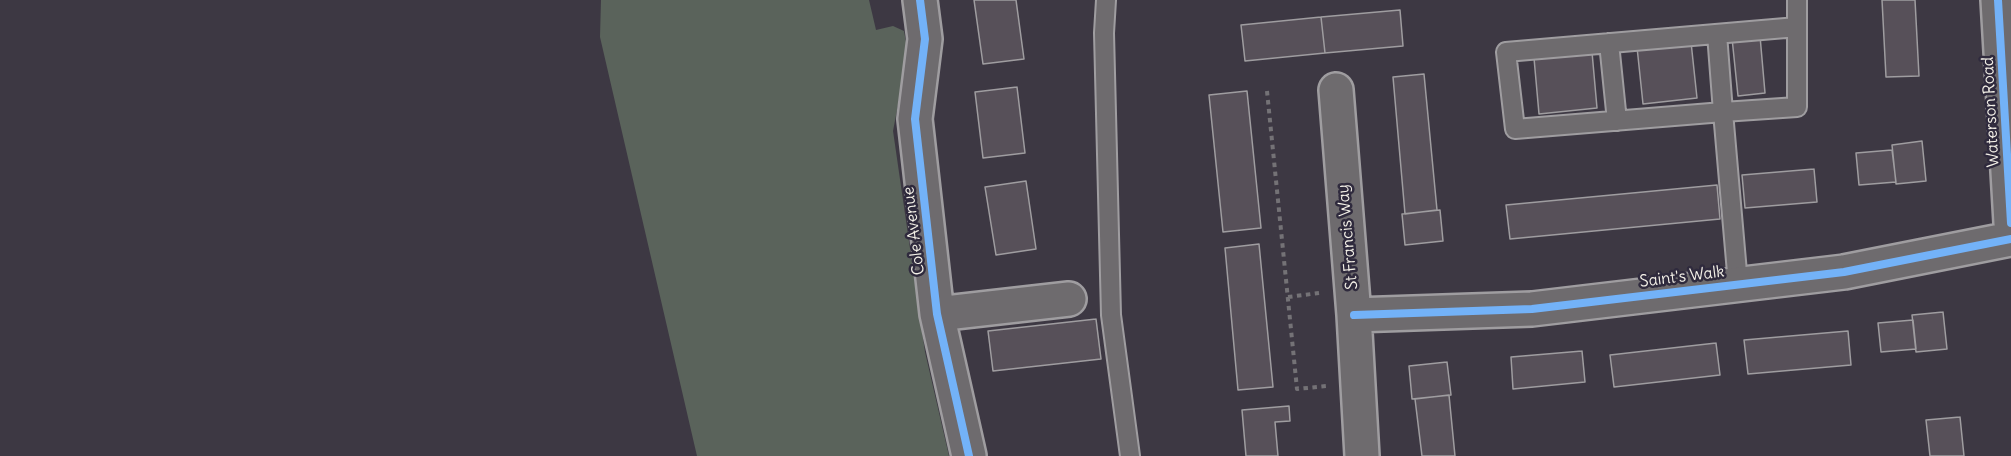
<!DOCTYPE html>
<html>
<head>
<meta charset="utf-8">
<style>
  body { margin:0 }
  canvas { display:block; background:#3d3843 }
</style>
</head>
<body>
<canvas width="2011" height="456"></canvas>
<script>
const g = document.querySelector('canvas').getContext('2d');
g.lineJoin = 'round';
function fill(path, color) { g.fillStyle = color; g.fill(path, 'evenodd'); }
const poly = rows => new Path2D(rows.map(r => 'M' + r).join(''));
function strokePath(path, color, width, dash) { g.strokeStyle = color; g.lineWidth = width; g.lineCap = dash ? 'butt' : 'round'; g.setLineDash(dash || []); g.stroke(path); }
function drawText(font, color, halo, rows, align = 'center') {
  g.font = font + ' Delius,sans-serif'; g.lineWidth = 5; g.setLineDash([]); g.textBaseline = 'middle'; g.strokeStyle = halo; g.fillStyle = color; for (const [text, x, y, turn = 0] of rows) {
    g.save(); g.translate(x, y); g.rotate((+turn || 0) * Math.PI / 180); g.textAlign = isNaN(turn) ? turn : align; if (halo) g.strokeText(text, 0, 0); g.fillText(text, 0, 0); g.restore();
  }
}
fill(poly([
  [601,0,869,0,876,30,893,26,904,31,908,53,893,131,925,352,949,456,697,456,600,37]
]), '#5a635b');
const building = poly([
  [974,0,1016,0,1024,59,983,64,974,0],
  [1882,0,1915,0,1919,76,1886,77,1882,0],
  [1400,10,1403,46,1325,53,1321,17,1400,10],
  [1321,17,1325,53,1245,61,1241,25,1321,17],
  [1760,36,1765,93,1738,96,1732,38,1760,36],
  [1691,42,1697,98,1643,104,1637,47,1691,42],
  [1592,52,1597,108,1539,114,1534,58,1592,52],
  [1424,74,1437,210,1405,214,1393,77,1424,74],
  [1017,87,1025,153,983,158,975,92,1017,87],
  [1247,91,1261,228,1223,232,1209,95,1247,91],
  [1922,141,1926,181,1896,184,1892,145,1922,141],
  [1892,150,1896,182,1859,185,1856,153,1892,150],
  [1814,169,1817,202,1745,208,1742,175,1814,169],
  [1026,181,1036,249,996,255,985,187,1026,181],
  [1717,185,1720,219,1510,239,1506,205,1717,185],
  [1440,210,1443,241,1405,245,1402,214,1440,210],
  [1259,244,1273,387,1238,390,1225,248,1259,244],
  [1943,312,1947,349,1916,352,1912,315,1943,312],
  [1096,319,1101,359,993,371,988,331,1096,319],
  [1913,320,1916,349,1881,352,1878,323,1913,320],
  [1848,331,1851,365,1748,374,1744,340,1848,331],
  [1716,343,1720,375,1614,387,1610,355,1716,343],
  [1582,351,1585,382,1513,389,1511,357,1582,351],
  [1447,362,1451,395,1412,399,1409,366,1447,362],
  [1449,395,1455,456,1422,456,1415,399,1449,395],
  [1289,406,1290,421,1275,422,1278,456,1246,456,1242,410,1289,406],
  [1960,417,1964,456,1930,456,1926,420,1960,417]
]);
fill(building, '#575059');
strokePath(building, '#9f9da0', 1.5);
const lane = poly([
  [1106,0,1104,33,1111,315,1130,456],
  [1717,34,1723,112,1515,129,1506,52,1797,27],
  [1609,43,1617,121],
  [1738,284,1723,112,1797,107,1797,0]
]);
const street = poly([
  [920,0,925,39,915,119,937,314,969,456],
  [1998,0,2011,223],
  [1336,90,1354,315,1362,456],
  [937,314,1069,299],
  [1354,315,1532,309,1844,272,2011,239]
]);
strokePath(lane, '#9f9da0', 22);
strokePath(street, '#9f9da0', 38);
strokePath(poly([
  [1267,91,1297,389,1327,386],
  [1288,297,1319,293]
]), '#747276', 4, [4.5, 4.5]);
strokePath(lane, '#6e6b6e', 18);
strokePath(street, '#6e6b6e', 33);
strokePath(poly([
  [920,0,925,39,915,119,937,314,969,456],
  [1998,0,2011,223],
  [1354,315,1532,309,1844,272,2011,239]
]), '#73b2f8', 8);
drawText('16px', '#f4f1e8', '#2f2a3d', [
  ["Waterson Road",1991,112,-93],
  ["Cole Avenue",914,231,-97],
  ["St Francis Way",1348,237,-95],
  ["Saint's Walk",1682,277,-7]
]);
</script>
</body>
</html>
